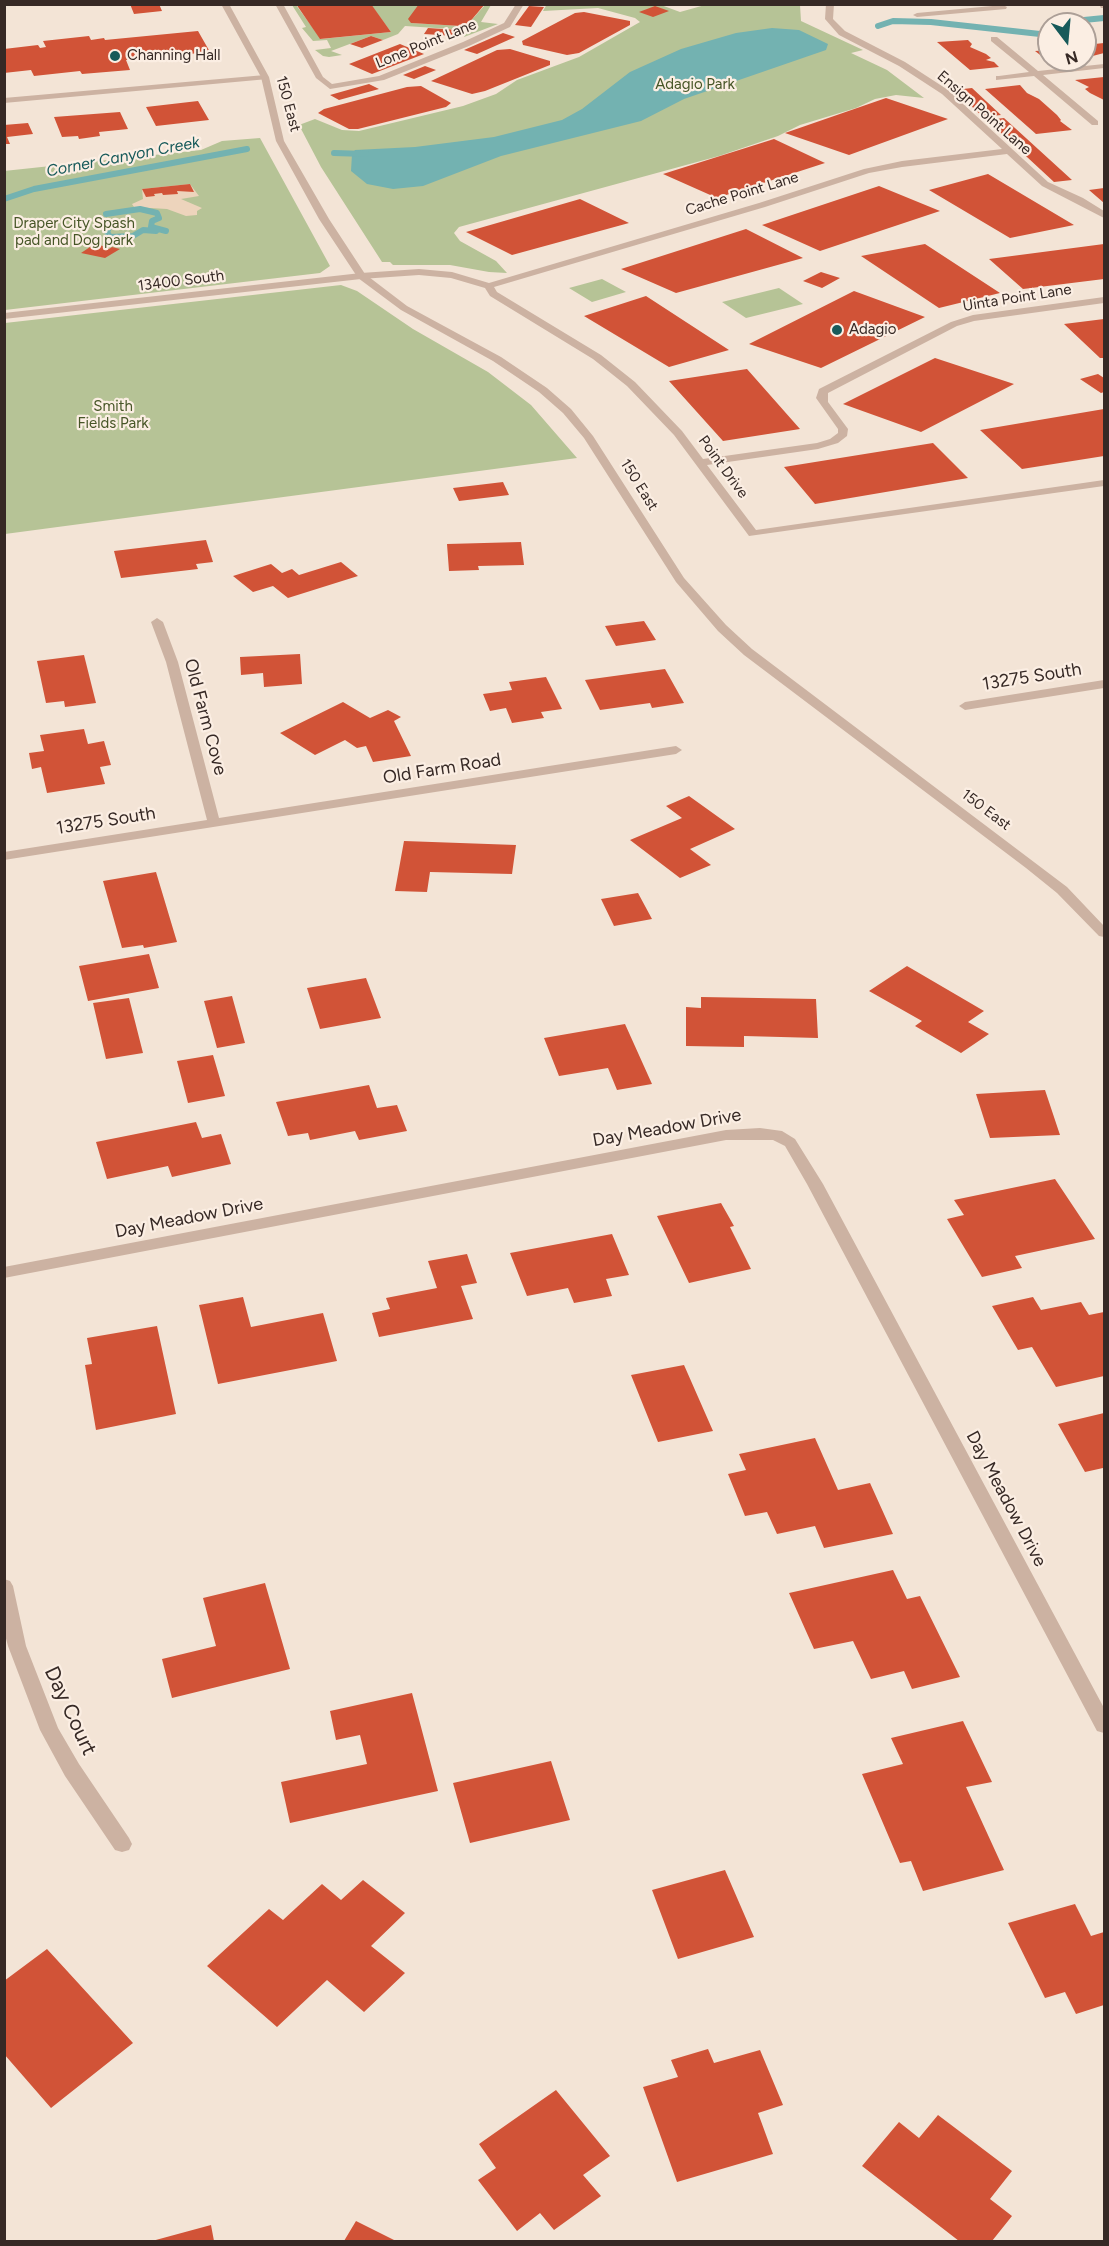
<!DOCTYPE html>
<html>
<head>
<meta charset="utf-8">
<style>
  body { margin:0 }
  #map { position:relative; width:1109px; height:2246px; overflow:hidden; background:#f3e4d6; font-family:Figtree,sans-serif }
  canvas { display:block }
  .frame { position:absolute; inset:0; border:6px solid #362925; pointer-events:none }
  .north { position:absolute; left:1037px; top:12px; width:60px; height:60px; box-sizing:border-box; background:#fbeee3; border:2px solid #ac9f97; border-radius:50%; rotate:164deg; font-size:16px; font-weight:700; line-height:24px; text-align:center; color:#362925 }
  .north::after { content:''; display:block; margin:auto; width:21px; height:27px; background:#175a5a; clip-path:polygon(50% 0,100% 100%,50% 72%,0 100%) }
</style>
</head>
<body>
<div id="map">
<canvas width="1109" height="2246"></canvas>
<div class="frame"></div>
<div class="north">N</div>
</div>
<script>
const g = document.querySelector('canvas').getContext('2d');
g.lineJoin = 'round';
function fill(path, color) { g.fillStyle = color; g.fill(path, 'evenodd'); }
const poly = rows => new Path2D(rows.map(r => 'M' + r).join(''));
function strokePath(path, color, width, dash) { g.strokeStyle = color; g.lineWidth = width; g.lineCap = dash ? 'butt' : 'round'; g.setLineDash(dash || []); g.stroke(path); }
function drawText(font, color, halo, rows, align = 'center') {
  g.font = font + ' Figtree,sans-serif'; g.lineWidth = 4.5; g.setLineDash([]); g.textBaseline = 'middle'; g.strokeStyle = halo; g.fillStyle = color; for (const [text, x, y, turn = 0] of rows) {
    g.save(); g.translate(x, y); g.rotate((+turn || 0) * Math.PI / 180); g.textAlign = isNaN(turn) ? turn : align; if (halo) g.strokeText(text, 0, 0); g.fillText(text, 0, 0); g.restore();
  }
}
fill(poly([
  [547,4,661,5,680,12,705,5,800,5,801,21,863,50,851,53,887,70,924,98,896,95,875,99,856,108,800,125,778,136,719,156,459,227,454,233,460,241,496,261,507,273,489,272,450,265,393,265,390,262,382,262,321,167,299,125,315,119,342,130,359,131,463,106,496,94,517,80,579,57,640,22,635,18,598,8,543,11],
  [292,5,296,5,321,39,391,32,371,5,419,5,411,23,461,26,468,24,485,5,491,5,481,22,498,24,464,37,467,30,405,26,398,34,383,40,371,36,331,51,342,55,329,57,323,56,315,50,331,48,327,40,313,41,302,28,306,27],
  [260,138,330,266,320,273,5,310,4,171,201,150,222,141],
  [602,279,626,292,592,302,569,288],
  [341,285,357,291,413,329,488,372,531,405,577,458,5,534,5,323],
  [779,288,803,304,746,318,722,302]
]), '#b6c396');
fill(poly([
  [190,184,199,196,181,199,202,208,197,211,197,215,186,216,167,209,134,207,132,204,143,199,142,189]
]), '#edd4bc');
fill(poly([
  [772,28,799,30,828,44,826,50,684,99,641,121,501,156,423,186,393,189,367,184,351,171,352,154,355,150,415,147,494,137,562,120,582,109,630,72,681,49,736,33]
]), '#73b2b1');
strokePath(poly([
  [1080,24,1084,20,1104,18],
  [878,26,893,21,931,22,1049,35],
  [334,153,366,154],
  [4,199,34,189,247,149],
  [106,214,140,209,157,213,159,218,152,221,151,227,166,231],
  [100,219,110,225,107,232,110,237,133,236,143,230,156,231]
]), '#73b2b1', 6);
fill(poly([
  [130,4,159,4,162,11,134,14],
  [296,4,371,4,391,32,320,39],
  [419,4,485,4,468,24,461,26,411,23,408,19],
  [529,6,544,7,531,27,515,25],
  [655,6,669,11,653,17,639,12],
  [584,12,630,21,630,25,579,53,567,55,523,45,522,41,575,13],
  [428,28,459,30,455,36,424,34],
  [198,31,210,52,126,60,130,70,82,74,80,71,34,76,31,70,4,73,4,49,38,45,40,48,46,47,43,41,89,36,91,40,104,38,105,40],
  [503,33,515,37,477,54,464,50],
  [371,36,383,40,362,48,350,44],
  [968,40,972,44,970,47,986,54,991,58,986,60,994,62,999,67,970,70,937,42],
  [1104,43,1104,53,1085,58,1085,45],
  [400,44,424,54,372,74,349,64],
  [510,49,550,61,550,65,485,91,472,94,431,81,497,50],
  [1049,50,1048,61,1035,51],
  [425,66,436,70,414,79,403,75],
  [1104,77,1104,100,1090,93,1085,89,1089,87,1075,80],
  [369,84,379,89,339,100,330,95],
  [1020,85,1027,93,1039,99,1057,115,1061,120,1060,121,1072,130,1036,134,985,89],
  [421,86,451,103,446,107,358,129,349,129,318,113,324,109,407,87],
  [972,88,1001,115,983,117,954,90],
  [886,98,948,119,849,155,785,133],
  [198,101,209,120,156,126,146,107],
  [120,112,128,129,99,132,100,136,79,139,78,136,62,137,54,117],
  [1004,118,1072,180,1054,182,987,120],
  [28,123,33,134,7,137,10,144,4,144,4,125],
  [774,139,825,163,717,198,663,174],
  [988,174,1074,225,1010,238,929,190],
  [190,184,194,192,177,191,178,194,163,195,162,193,154,194,155,196,146,197,142,189],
  [879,186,940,211,820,251,762,225],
  [1104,188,1104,203,1089,190],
  [580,199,629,223,512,255,466,232],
  [746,229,803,258,676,293,621,269],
  [96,243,109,249,112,247,120,249,105,258,81,253],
  [925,244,1000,293,939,308,861,256],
  [1104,244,1104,279,1023,289,989,259],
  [821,272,840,278,822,288,803,281],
  [854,291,925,317,821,368,749,344],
  [646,296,729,350,669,367,584,316],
  [1104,319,1104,358,1100,358,1064,324],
  [935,358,1014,384,921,432,843,404],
  [747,369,800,429,723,441,669,381],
  [1098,374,1104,378,1104,392,1101,393,1080,379],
  [1104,409,1104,456,1022,469,980,430],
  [933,443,968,478,815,504,784,467],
  [503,482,509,495,459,501,453,488],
  [206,540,213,562,196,564,198,569,121,578,114,551],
  [521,542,524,565,478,566,479,570,449,571,447,544],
  [341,562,358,576,288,598,273,586,253,592,233,576,271,564,282,573,292,569,299,575],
  [644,621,656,640,616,646,605,626],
  [300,654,302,684,264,687,263,673,241,675,240,657],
  [84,655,96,703,65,707,64,701,46,703,37,661],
  [665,669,684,703,652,708,650,703,600,710,585,680],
  [546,677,562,709,541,712,544,718,512,723,506,708,490,711,483,694,512,690,509,682],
  [343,702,370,718,388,710,401,717,394,721,411,756,373,762,366,746,357,748,345,740,315,755,280,733],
  [84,729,88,744,104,741,111,765,100,767,105,784,47,793,41,767,32,769,29,753,44,751,40,735],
  [689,796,735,829,690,849,711,865,680,878,630,840,682,818,666,806],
  [404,841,516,845,512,874,430,872,427,892,395,891],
  [156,872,177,942,144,948,143,945,122,948,103,881],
  [638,893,652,919,614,926,601,899],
  [149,954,159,988,88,1001,79,966],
  [907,966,984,1011,968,1022,989,1034,961,1053,915,1026,922,1021,869,991],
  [366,978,381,1018,320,1029,307,988],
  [232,996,245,1043,217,1048,204,1001],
  [701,997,816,999,818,1038,744,1036,744,1047,686,1046,686,1007,701,1008],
  [129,998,143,1053,106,1059,93,1003],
  [625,1024,652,1084,617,1090,608,1068,559,1076,544,1038],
  [213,1055,225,1096,188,1103,177,1061],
  [369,1085,377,1108,397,1105,407,1131,359,1140,355,1131,310,1140,308,1133,288,1136,276,1102],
  [1045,1090,1060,1135,990,1138,976,1094],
  [196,1122,202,1138,221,1134,231,1164,172,1177,168,1166,107,1179,96,1142],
  [1055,1179,1095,1239,1015,1256,1022,1268,982,1277,947,1219,964,1215,954,1200],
  [721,1203,734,1226,730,1227,751,1269,689,1283,657,1216],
  [612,1234,629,1275,606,1279,612,1296,574,1303,568,1288,527,1296,510,1253],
  [467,1254,477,1283,461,1286,473,1319,379,1337,372,1313,390,1309,386,1298,437,1288,428,1261],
  [243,1297,251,1327,323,1313,337,1361,218,1384,199,1305],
  [1033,1297,1041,1310,1081,1302,1089,1315,1104,1312,1104,1376,1056,1387,1032,1347,1018,1350,992,1306],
  [157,1326,176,1414,96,1430,85,1365,92,1364,87,1338],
  [684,1365,713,1431,658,1442,631,1375],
  [1104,1413,1104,1471,1103,1468,1085,1472,1058,1424],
  [815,1438,838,1490,870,1483,893,1534,824,1548,815,1526,777,1534,767,1512,745,1516,728,1474,746,1470,739,1454],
  [893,1570,907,1599,920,1596,960,1677,912,1689,904,1671,871,1679,853,1641,814,1649,789,1593],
  [265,1583,290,1669,172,1698,162,1659,216,1646,203,1598],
  [412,1693,438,1791,290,1823,281,1782,367,1764,360,1735,336,1740,330,1711],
  [963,1721,992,1782,966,1787,1004,1870,923,1891,911,1861,900,1863,862,1774,903,1764,891,1738],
  [551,1761,570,1820,470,1843,453,1783],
  [725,1870,754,1937,678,1959,652,1890],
  [363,1880,405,1913,371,1946,405,1973,364,2012,327,1980,277,2027,207,1966,269,1909,283,1920,322,1884,341,1900],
  [1075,1904,1091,1936,1104,1932,1104,2005,1076,2014,1065,1992,1045,1998,1008,1923],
  [47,1949,133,2043,51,2108,4,2054,4,1981],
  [708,2049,714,2063,760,2050,783,2105,758,2113,773,2154,677,2182,643,2087,678,2077,671,2060],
  [556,2090,610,2156,583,2175,601,2196,554,2230,540,2213,517,2231,478,2180,496,2168,479,2144],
  [938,2115,1012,2171,990,2199,1012,2216,992,2241,959,2241,862,2166,899,2122,919,2138],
  [356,2221,396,2241,344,2241],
  [211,2225,214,2241,152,2241]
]), '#d15337');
fill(poly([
  [275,4,283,4,323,77,332,84,379,76,463,42,504,23,516,4,524,4,510,27,469,46,384,80,330,89,316,78,275,4],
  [826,4,834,4,833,19,845,31,905,62,948,90,1048,182,1083,198,1104,211,1104,218,1042,186,1007,154,902,167,869,173,765,207,494,287,497,292,601,355,635,382,682,431,703,459,817,443,830,439,838,433,838,429,816,398,819,389,951,322,973,315,1104,297,1104,303,974,321,957,326,828,393,828,402,848,429,847,436,838,443,818,449,707,465,756,530,1104,480,1104,486,749,536,674,435,627,386,593,359,490,296,485,288,451,278,419,275,361,279,4,319,4,313,361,273,419,269,452,272,489,283,759,203,864,169,902,161,1002,149,942,94,899,66,839,35,825,19,826,4],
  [1099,4,1104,4,1104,8,1101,8,1099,4],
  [1003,5,1007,7,1006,9,917,17,913,15,917,13,1003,5],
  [991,37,997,37,1038,71,1104,64,1104,68,1043,75,1098,121,1098,125,1092,125,1034,76,996,80,996,76,999,76,1029,72,991,41,991,37],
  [265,75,268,75,268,79,4,103,4,98,265,75],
  [157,618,163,622,178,662,219,818,676,746,682,750,676,754,4,860,4,852,207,820,166,662,151,622,157,618],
  [1104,680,1104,688,965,710,959,706,965,702,1104,680],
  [760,1128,782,1131,795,1139,823,1184,1104,1708,1104,1733,1097,1731,807,1184,785,1146,773,1140,726,1140,4,1278,4,1267,726,1130,760,1128],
  [4,1579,10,1581,13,1586,26,1646,58,1728,79,1764,129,1838,132,1844,129,1850,122,1852,115,1850,65,1776,40,1730,8,1646,4,1631,4,1579]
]), '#ccb2a2');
fill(poly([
  [221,4,229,4,269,77,284,141,329,219,365,274,407,306,501,357,547,388,571,409,593,436,684,578,726,625,752,649,1067,887,1104,926,1104,937,1099,936,1057,893,1026,868,744,655,718,631,676,582,584,438,563,413,539,392,493,361,401,310,358,278,319,219,276,141,261,77,221,4]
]), '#ccb2a2');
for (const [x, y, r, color] of [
  [115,56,6,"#175a5a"],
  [837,330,6,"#175a5a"]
]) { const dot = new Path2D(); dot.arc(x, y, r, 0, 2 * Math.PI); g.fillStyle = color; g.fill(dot); strokePath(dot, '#fbeee3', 2); }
drawText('15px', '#362925', '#fbeee3', [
  ["Lone Point Lane",426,44,-22],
  ["150 East",288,104,75],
  ["Ensign Point Lane",984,113,41],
  ["Cache Point Lane",742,194,-17],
  ["13400 South",181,281,-7],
  ["Uinta Point Lane",1017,298,-9],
  ["Point Drive",723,467,54],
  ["150 East",639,485,58],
  ["150 East",986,810,37]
]);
drawText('15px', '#362925', '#fbeee3', [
  ["Channing Hall",127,56],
  ["Adagio",849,330]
], 'left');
drawText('15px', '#475627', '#fbeee3', [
  ["Adagio Park",695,85],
  ["Draper City Spash",74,224],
  ["pad and Dog park",74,241],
  ["Smith",113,407],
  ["Fields Park",113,424]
]);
drawText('italic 16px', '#175a5a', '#fbeee3', [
  ["Corner Canyon Creek",123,157,-11]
]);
drawText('18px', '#362925', '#fbeee3', [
  ["13275 South",1032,677,-9],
  ["Old Farm Cove",205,717,75],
  ["Old Farm Road",442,769,-9],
  ["13275 South",106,821,-9],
  ["Day Meadow Drive",667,1128,-10],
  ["Day Meadow Drive",189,1218,-11],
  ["Day Meadow Drive",1006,1499,62]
]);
drawText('21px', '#362925', '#fbeee3', [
  ["Day Court",70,1711,65]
]);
</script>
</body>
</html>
